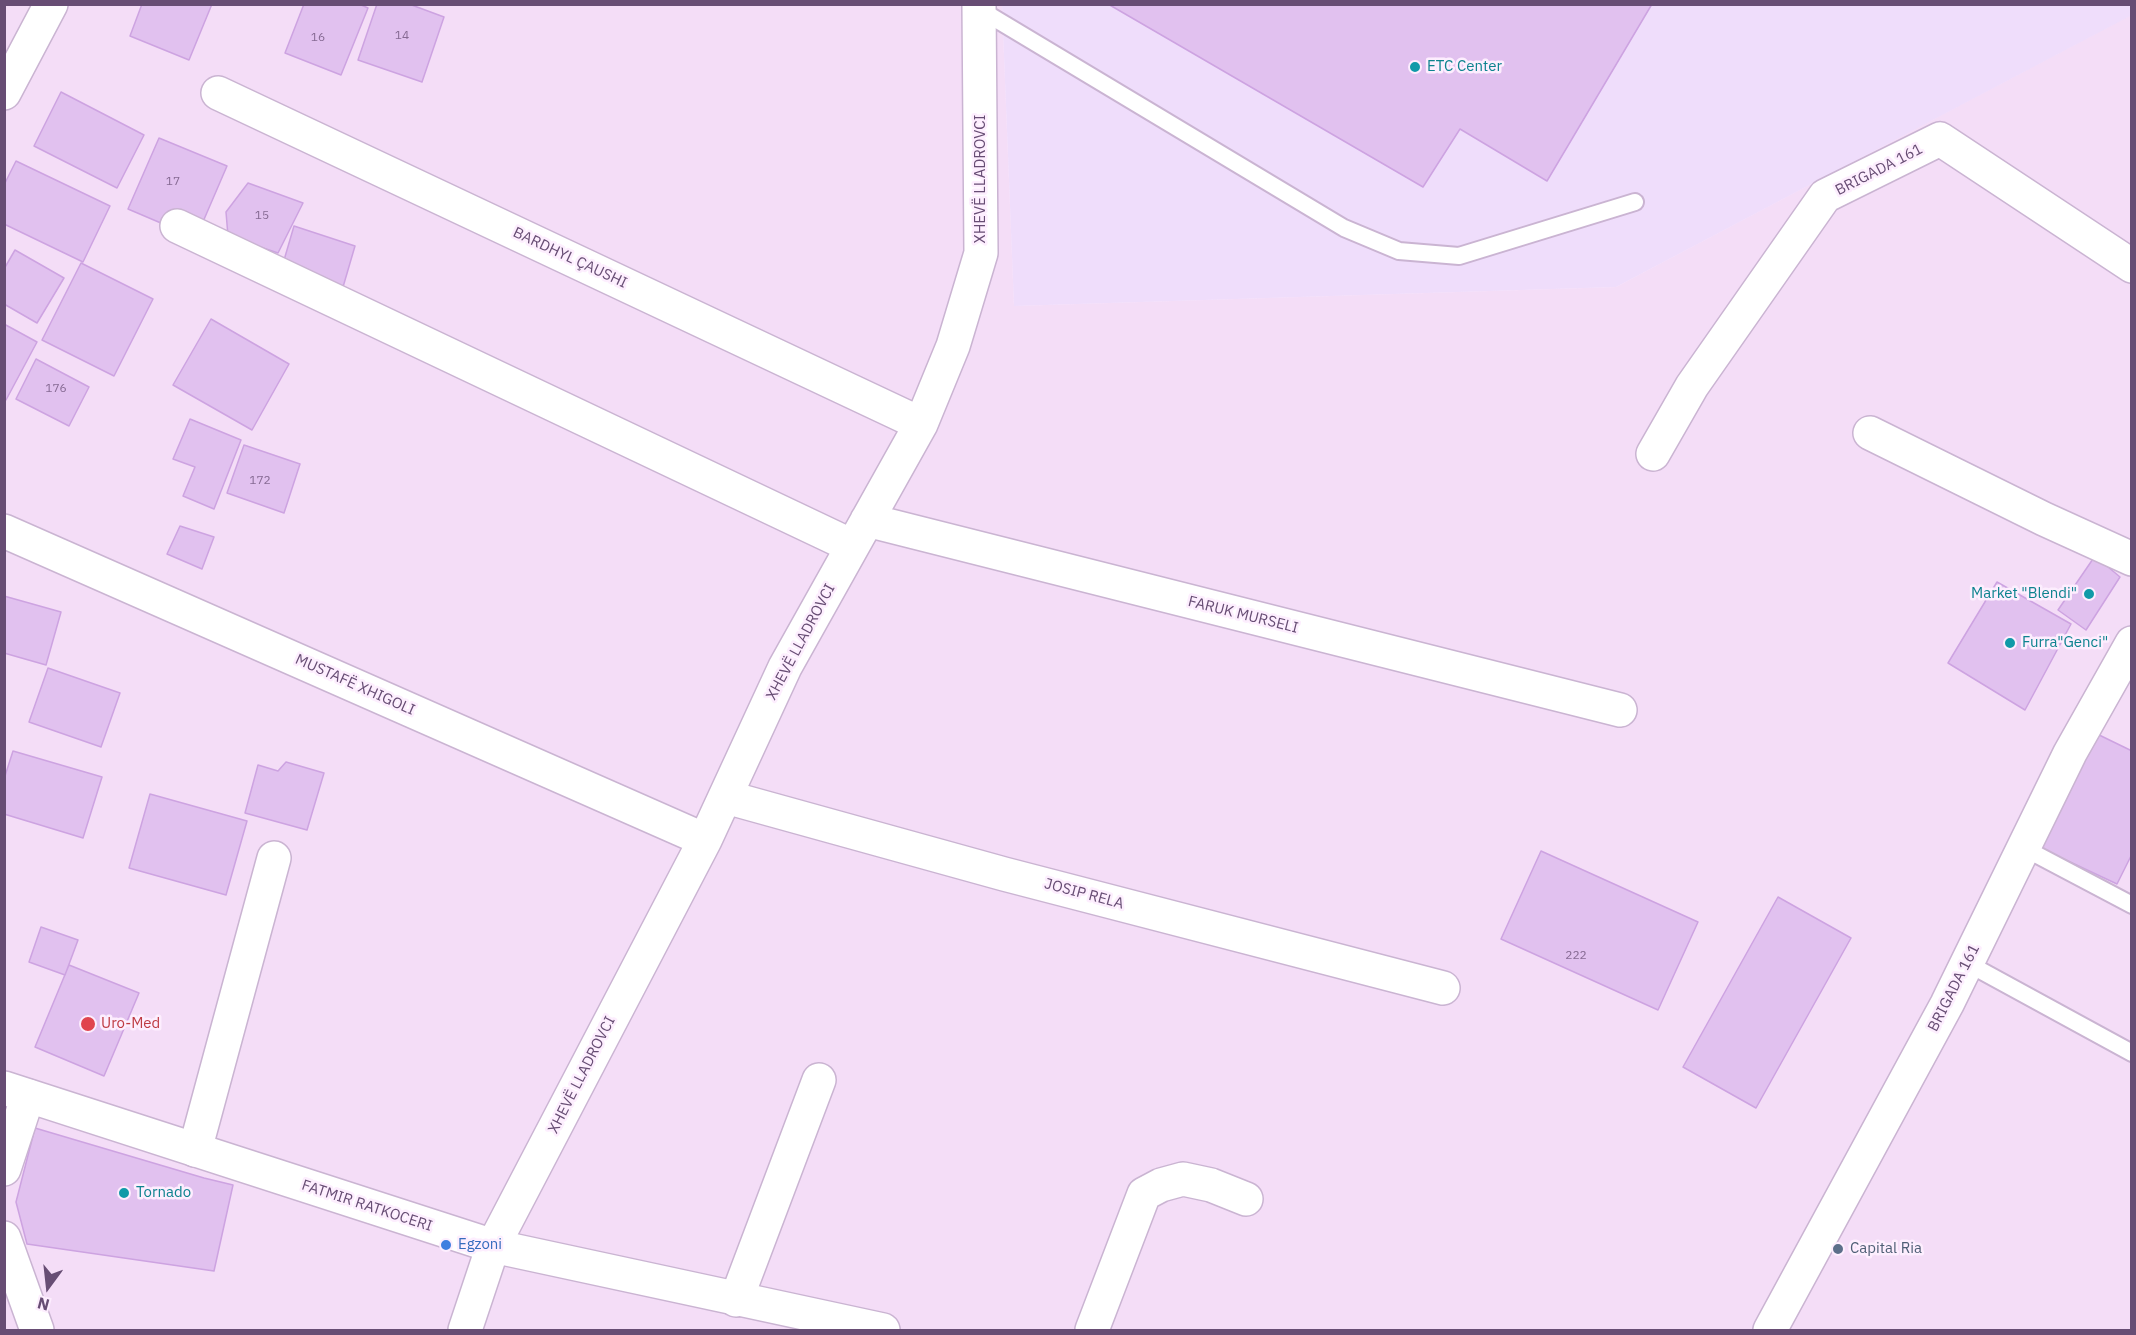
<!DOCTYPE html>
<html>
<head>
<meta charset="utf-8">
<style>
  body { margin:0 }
  #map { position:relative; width:2136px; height:1335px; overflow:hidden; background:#fae8fb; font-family:"IBM Plex Sans",sans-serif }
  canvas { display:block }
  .frame { position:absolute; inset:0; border:6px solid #674d74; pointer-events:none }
  .north { position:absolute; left:18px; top:1257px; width:60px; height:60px; -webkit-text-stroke:4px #fdeefe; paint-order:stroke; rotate:195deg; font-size:16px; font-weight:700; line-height:24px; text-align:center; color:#674d74 }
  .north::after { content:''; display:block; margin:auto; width:21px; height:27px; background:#674d74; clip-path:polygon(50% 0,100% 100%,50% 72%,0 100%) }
</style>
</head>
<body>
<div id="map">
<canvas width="2136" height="1335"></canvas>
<div class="frame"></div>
<div class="north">N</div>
</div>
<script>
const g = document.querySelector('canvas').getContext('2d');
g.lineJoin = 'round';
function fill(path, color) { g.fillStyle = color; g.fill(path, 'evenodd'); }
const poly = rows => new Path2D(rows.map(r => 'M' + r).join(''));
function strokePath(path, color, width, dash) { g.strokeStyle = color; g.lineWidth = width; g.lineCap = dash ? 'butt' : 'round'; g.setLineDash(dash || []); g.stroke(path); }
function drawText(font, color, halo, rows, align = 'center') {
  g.font = font + ' "IBM Plex Sans",sans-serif'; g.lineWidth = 5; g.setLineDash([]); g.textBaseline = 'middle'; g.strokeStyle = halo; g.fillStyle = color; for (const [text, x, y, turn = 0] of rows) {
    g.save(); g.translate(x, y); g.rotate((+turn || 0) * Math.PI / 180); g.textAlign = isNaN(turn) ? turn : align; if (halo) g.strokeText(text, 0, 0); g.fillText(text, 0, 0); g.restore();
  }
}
fill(poly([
  [5,5,1002,5,1014,306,1616,287,2131,15,2131,1330,5,1330]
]), '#f4ddf7');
fill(poly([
  [2131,4,2132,15,1616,287,1014,306,1002,5]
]), '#efddfb');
const building = poly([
  [142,4,212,4,189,60,130,36,142,4],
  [304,4,359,4,368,8,341,75,285,53,304,4],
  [377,4,409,4,444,17,422,82,358,60,377,4],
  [1108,4,1652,4,1547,181,1460,129,1423,187,1108,4],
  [61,92,144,135,117,188,34,146,61,92],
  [159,138,227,166,196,238,128,209,159,138],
  [16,161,110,206,83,262,4,224,4,185,16,161],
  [248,183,303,203,278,253,228,236,226,212,248,183],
  [294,226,355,246,343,287,282,267,294,226],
  [15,250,64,278,37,323,4,304,4,269,15,250],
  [81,263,153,299,114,376,42,340,81,263],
  [211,319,289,364,252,430,173,385,211,319],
  [4,324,37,342,6,400,4,399,4,324],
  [36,359,89,387,69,426,16,399,36,359],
  [190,419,241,440,214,509,183,496,195,467,173,459,190,419],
  [244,445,300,464,284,513,227,493,244,445],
  [180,526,214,537,202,569,167,554,180,526],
  [2095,556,2120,577,2086,630,2058,610,2095,556],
  [1997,582,2071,624,2025,710,1948,663,1997,582],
  [4,596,61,612,46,665,4,653,4,596],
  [48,668,120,693,101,747,29,722,48,668],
  [2093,732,2132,751,2132,854,2117,884,2036,846,2093,732],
  [13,751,102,777,83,838,4,814,4,779,13,751],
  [286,762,324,773,307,830,245,813,258,765,278,771,286,762],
  [150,794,247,821,226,895,129,868,150,794],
  [1541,851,1698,922,1658,1010,1501,939,1541,851],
  [1778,897,1851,938,1756,1108,1683,1067,1778,897],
  [41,927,78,940,65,975,29,962,41,927],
  [69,965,139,993,104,1076,35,1047,69,965],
  [35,1128,204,1178,233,1185,214,1271,27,1244,16,1202,35,1128]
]);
fill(building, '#e1c1ef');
strokePath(building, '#cda3e1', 1.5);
const service = poly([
  [979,9,1344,228,1399,251,1459,256,1635,202],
  [2024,848,2132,905],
  [1967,963,2132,1053]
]);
const minor = poly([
  [4,93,51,4],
  [218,93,921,424],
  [177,226,852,546],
  [1870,433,2044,519,2132,559],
  [1653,454,1692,386,1825,196,1940,139,2132,266],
  [867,520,1620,710],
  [4,531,705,840],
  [726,797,1004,874,1443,988],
  [195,1150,274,858],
  [4,1169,28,1096],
  [4,1238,37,1330],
  [736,1300,819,1080],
  [465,1330,493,1246,705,840,785,667,921,424,953,346,981,253,979,4],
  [1092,1330,1144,1194,1161,1185,1183,1179,1211,1185,1246,1199]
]);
const tertiary = poly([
  [4,1088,493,1246,883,1330],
  [1770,1330,1947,1004,2070,753,2132,643]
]);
strokePath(service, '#cab4d2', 20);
strokePath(minor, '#cab4d2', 36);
strokePath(tertiary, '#cab4d2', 36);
strokePath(service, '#fff', 16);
strokePath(minor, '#fff', 33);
strokePath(tertiary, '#fff', 33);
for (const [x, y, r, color] of [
  [1415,67,6,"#0f9aa8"],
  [2089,594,6,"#0f9aa8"],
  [2010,643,6,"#0f9aa8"],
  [88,1024,8,"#e0444e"],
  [124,1193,6,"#0f9aa8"],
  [446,1245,6,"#3f7fe0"],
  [1838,1249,6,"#5c6f8a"]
]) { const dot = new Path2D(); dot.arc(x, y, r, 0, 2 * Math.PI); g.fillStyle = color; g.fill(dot); strokePath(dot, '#fdeefe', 2); }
drawText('12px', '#866a93', null, [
  ["14",402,36],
  ["16",318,38],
  ["17",173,182],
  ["15",262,216],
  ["176",56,389],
  ["172",260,481],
  ["222",1576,956]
]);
drawText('15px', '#0d838f', '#fdeefe', [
  ["ETC Center",1427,67],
  ["Market \"Blendi\"",2077,594,"right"],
  ["Furra\"Genci\"",2022,643],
  ["Tornado",136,1193]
], 'left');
drawText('15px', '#674d74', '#fdeefe', [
  ["BRIGADA 161",1879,170,-27],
  ["XHEVË LLADROVCI",981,179,-90],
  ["BARDHYL ÇAUSHI",570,258,25],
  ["FARUK MURSELI",1243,615,14],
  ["XHEVË LLADROVCI",801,642,-62],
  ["MUSTAFË XHIGOLI",355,685,24],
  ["JOSIP RELA",1084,894,15],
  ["BRIGADA 161",1954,988,-63],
  ["XHEVË LLADROVCI",582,1075,-63],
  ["FATMIR RATKOCERI",367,1206,18]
]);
drawText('15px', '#be3a42', '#fdeefe', [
  ["Uro-Med",101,1024]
], 'left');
drawText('15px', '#366cbe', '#fdeefe', [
  ["Egzoni",458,1245]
], 'left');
drawText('15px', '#4e5e75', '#fdeefe', [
  ["Capital Ria",1850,1249]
], 'left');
</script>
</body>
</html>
